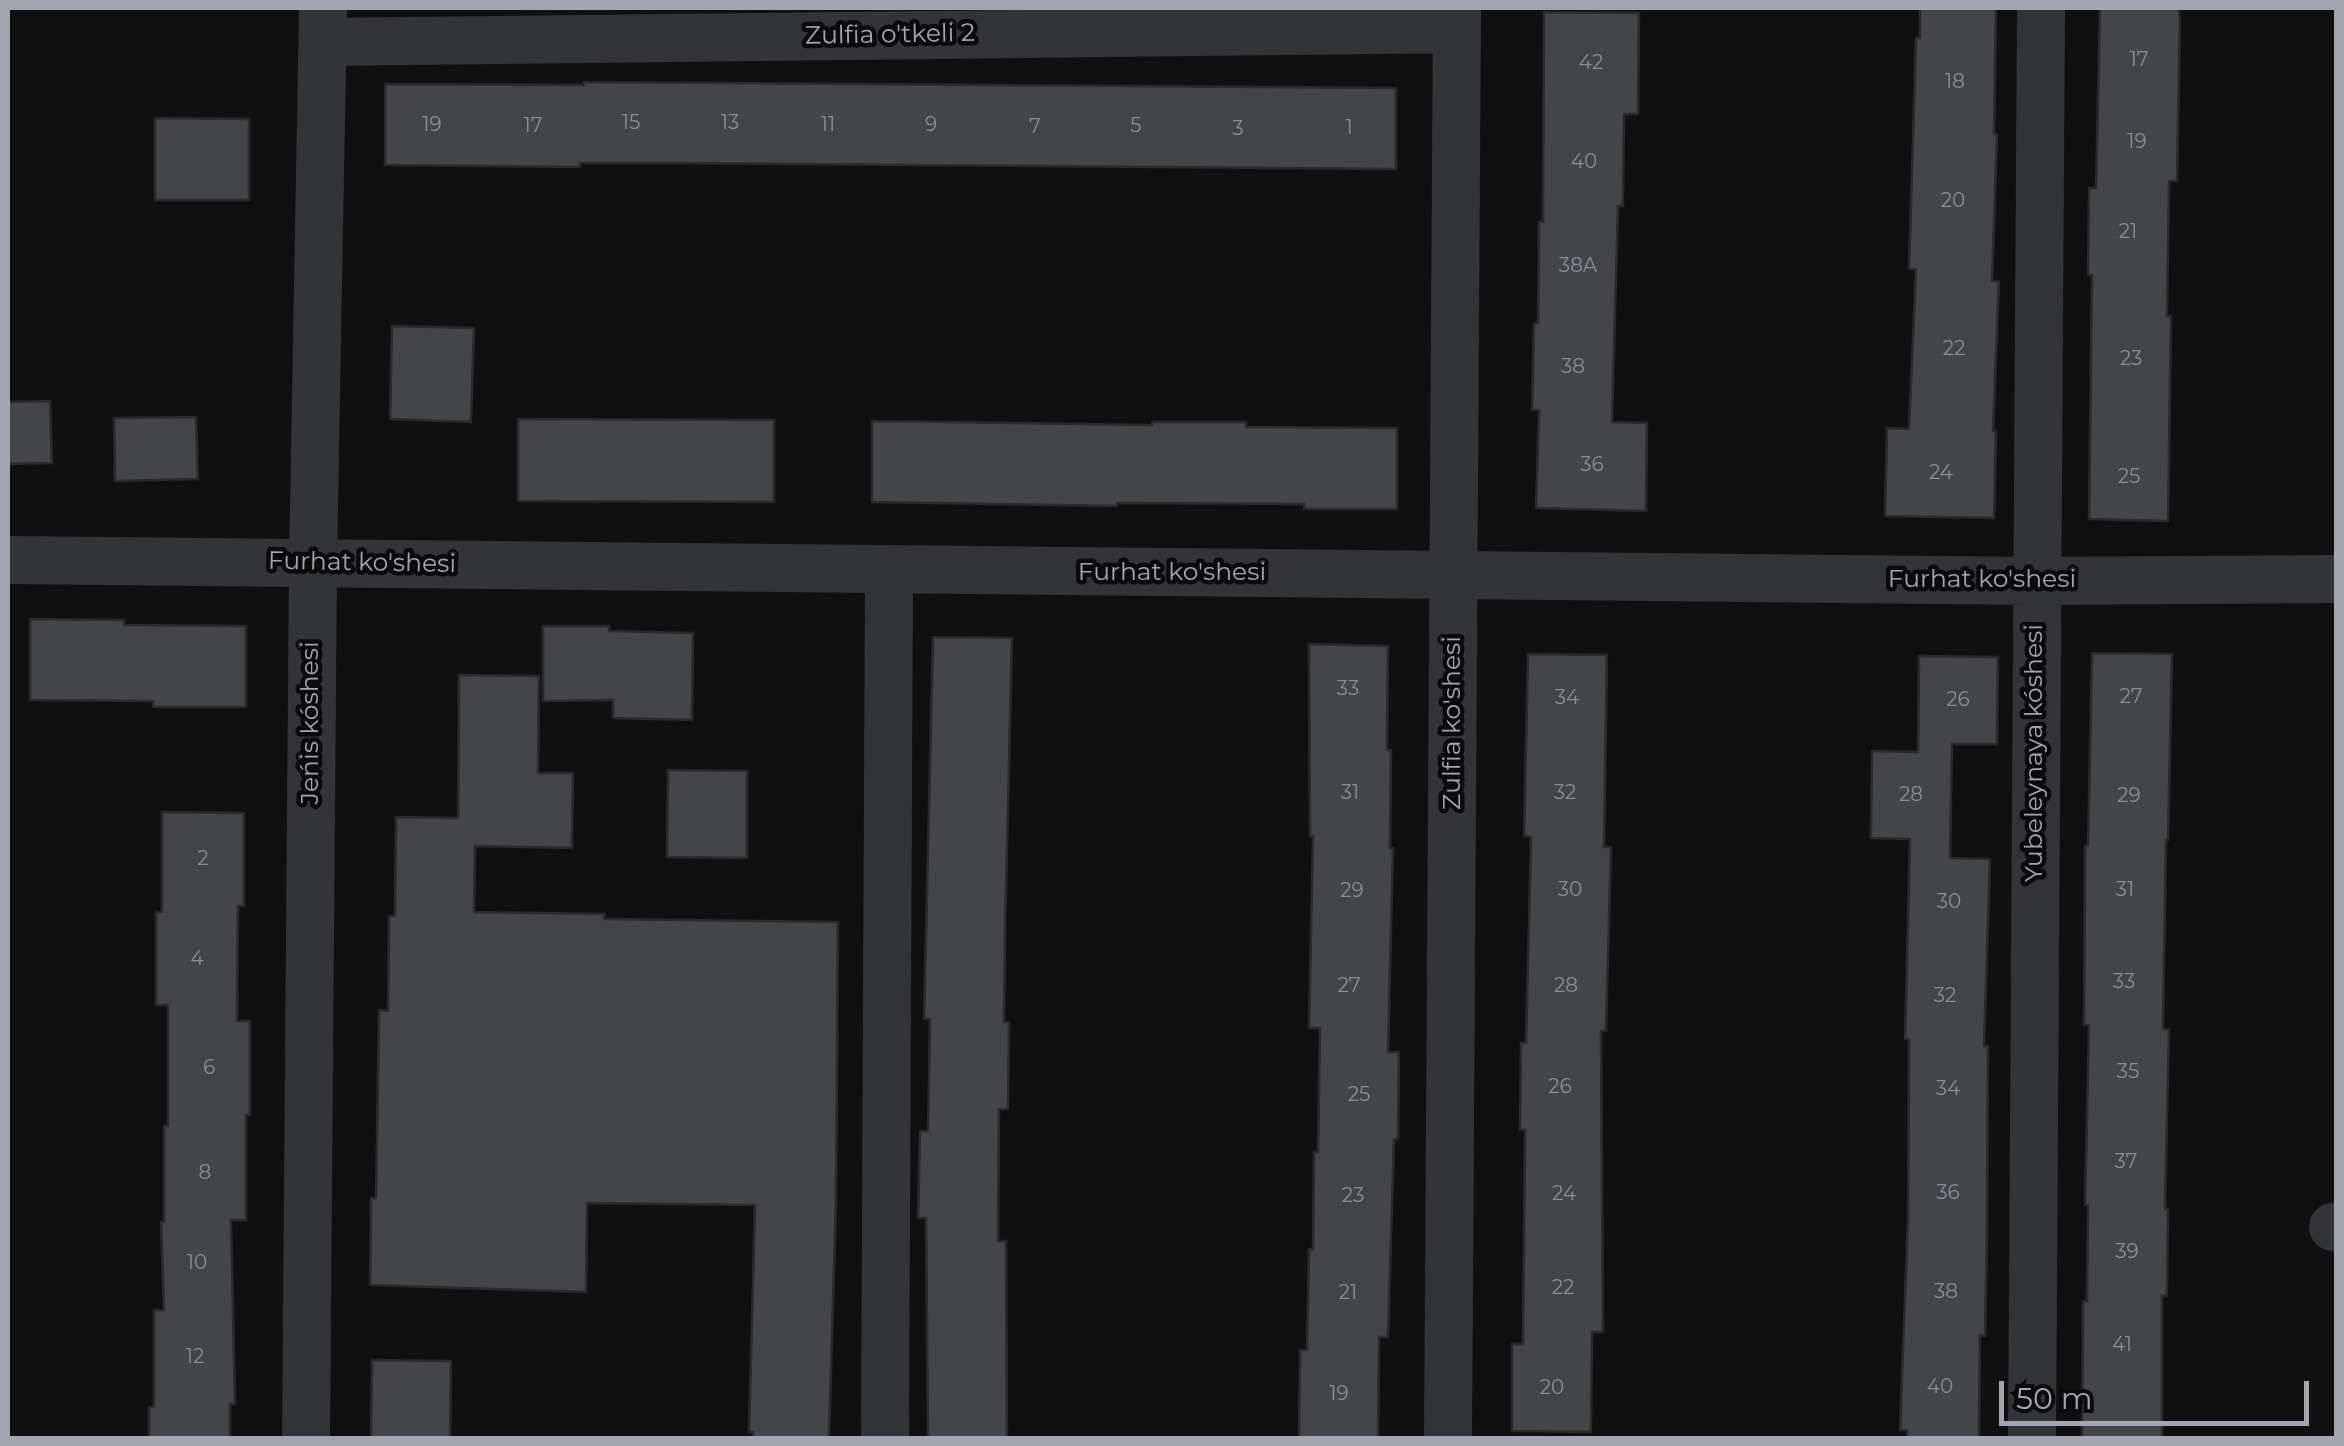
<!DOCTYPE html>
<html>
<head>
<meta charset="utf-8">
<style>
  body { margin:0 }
  #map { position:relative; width:2344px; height:1446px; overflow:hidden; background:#101011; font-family:Montserrat,sans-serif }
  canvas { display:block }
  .frame { position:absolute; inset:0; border:10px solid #a3a6b1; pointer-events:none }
  .scale { position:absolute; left:1999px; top:1381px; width:310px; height:45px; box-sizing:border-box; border:5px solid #a3a6b1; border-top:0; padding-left:12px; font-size:30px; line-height:35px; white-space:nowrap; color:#a3a6b1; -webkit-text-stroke:8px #0b0b0c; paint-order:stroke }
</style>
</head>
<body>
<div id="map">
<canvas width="2344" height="1446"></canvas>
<div class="frame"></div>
<div class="scale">50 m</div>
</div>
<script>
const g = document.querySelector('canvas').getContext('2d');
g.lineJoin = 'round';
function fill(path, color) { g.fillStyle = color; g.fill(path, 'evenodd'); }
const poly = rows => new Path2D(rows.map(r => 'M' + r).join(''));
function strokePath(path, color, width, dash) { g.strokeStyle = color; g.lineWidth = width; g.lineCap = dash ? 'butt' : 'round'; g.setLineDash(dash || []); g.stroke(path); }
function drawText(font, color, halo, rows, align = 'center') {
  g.font = font + ' Montserrat,sans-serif'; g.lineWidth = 9; g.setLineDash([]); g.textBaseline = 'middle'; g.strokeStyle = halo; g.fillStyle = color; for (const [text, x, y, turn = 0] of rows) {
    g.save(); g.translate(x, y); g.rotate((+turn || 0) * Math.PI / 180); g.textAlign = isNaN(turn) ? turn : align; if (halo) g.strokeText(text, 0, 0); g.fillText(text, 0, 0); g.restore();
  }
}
const building = poly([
  [1920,8,1996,8,1994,134,1997,134,1992,281,1999,281,1993,431,1996,431,1994,518,1885,516,1887,428,1909,429,1916,269,1909,269,1916,38,1920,38,1920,8],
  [2100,8,2178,8,2180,18,2177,181,2169,181,2167,316,2171,316,2168,521,2089,519,2092,275,2088,275,2089,188,2096,188,2100,8],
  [1544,12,1639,13,1638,114,1624,114,1623,206,1618,206,1612,422,1647,423,1646,511,1536,508,1539,410,1532,410,1534,323,1538,323,1539,222,1543,222,1544,12],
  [584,82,1396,88,1396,169,677,163,580,163,580,167,385,165,385,84,584,85,584,82],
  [155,118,249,119,249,200,155,200,155,118],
  [392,326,474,328,471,422,390,419,392,326],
  [50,401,52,463,8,464,8,402,50,401],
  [196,417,198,479,115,481,114,418,196,417],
  [518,419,774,420,774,502,518,501,518,419],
  [872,421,1152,425,1152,422,1246,422,1246,427,1397,428,1397,509,1304,509,1304,504,1117,503,1117,506,872,502,872,421],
  [30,619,124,620,124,625,246,626,246,707,153,707,153,701,30,700,30,619],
  [543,626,609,626,609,631,693,633,692,720,613,718,613,700,543,701,543,626],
  [933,637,1012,638,1005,933,1004,1022,1009,1022,1008,1109,999,1109,998,1241,1006,1241,1007,1438,928,1438,926,1218,918,1218,920,1131,928,1131,930,1019,924,1019,933,637],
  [1309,644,1388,646,1387,750,1391,750,1390,848,1393,848,1388,1052,1399,1052,1398,1139,1394,1139,1388,1337,1379,1337,1378,1438,1299,1437,1300,1350,1307,1350,1309,1249,1313,1250,1314,1152,1318,1152,1320,1028,1309,1028,1313,836,1310,836,1309,644],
  [2092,653,2172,654,2168,840,2166,840,2163,1029,2169,1029,2165,1209,2168,1209,2167,1296,2162,1296,2162,1438,2082,1438,2083,1301,2087,1301,2088,1205,2085,1205,2089,1025,2084,1025,2085,846,2088,846,2092,653],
  [1528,654,1607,655,1604,847,1611,847,1606,1031,1601,1031,1603,1332,1592,1332,1591,1432,1512,1431,1512,1344,1523,1344,1525,1130,1520,1130,1521,1043,1526,1043,1531,837,1524,836,1528,654],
  [1919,656,1998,657,1997,744,1952,744,1950,858,1990,859,1984,1046,1988,1046,1987,1237,1985,1336,1980,1335,1979,1438,1907,1438,1907,1430,1900,1430,1908,1216,1909,1039,1905,1039,1910,839,1871,838,1872,751,1918,752,1919,656],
  [459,675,539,676,538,773,573,773,572,848,475,846,474,912,605,914,604,919,838,922,836,1201,829,1438,753,1438,753,1432,749,1432,755,1205,587,1203,586,1292,370,1285,371,1198,376,1198,379,1010,388,1011,389,916,395,916,396,817,458,818,459,675],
  [668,770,747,771,747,858,667,857,668,770],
  [162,812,244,813,244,906,238,906,237,1021,250,1021,250,1115,246,1115,246,1220,231,1220,235,1404,230,1404,230,1438,149,1438,149,1407,154,1407,154,1310,164,1310,161,1222,164,1222,164,1126,168,1126,168,1005,156,1005,156,912,162,912,162,812],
  [372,1360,451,1361,450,1438,371,1438,372,1360]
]);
fill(building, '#444549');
strokePath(building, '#2a2a2d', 2.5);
strokePath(poly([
  [323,42,1457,29],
  [8,560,2036,581,2336,579],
  [2333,1227,2336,1227],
  [306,1438,313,562,323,8],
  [885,1438,889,571],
  [1448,1438,1457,8],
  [2032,1438,2041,8]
]), '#333438', 48);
drawText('20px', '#8b8e97', null, [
  ["17",2139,60],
  ["42",1591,63],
  ["18",1955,82],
  ["15",631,123],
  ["13",730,123],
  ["19",432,125],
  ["11",828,125],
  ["9",931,125],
  ["17",533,126],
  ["5",1136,126],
  ["7",1035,127],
  ["1",1349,128],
  ["3",1238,129],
  ["19",2137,142],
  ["40",1584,162],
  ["20",1953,201],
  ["21",2128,232],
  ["38A",1578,266],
  ["22",1954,349],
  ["23",2131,359],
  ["38",1573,367],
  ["36",1592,465],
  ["24",1941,473],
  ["25",2129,477],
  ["33",1348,689],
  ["27",2131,697],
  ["34",1567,698],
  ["26",1958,700],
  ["31",1350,793],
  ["32",1565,793],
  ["28",1911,795],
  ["29",2129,796],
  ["2",203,859],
  ["30",1570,890],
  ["31",2125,890],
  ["29",1352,891],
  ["30",1949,902],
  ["4",197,959],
  ["33",2124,982],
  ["27",1349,986],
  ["28",1566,986],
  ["32",1945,996],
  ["6",209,1068],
  ["35",2128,1072],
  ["26",1560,1087],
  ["34",1948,1089],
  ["25",1359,1095],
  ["37",2126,1162],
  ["8",205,1173],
  ["36",1948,1193],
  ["24",1564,1194],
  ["23",1353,1196],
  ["39",2127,1252],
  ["10",197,1263],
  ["22",1563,1288],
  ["38",1946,1292],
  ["21",1348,1293],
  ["41",2122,1345],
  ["12",195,1357],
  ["40",1940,1387],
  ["20",1552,1388],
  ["19",1339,1394]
]);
drawText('25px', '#a3a6b1', '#0b0b0c', [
  ["Zulfia o'tkeli 2",890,35,-1],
  ["Furhat ko'shesi",362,563,1],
  ["Furhat ko'shesi",1172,573],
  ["Furhat ko'shesi",1982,580],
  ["Jeńis kóshesi",311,723,-90],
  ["Zulfia ko'shesi",1453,723,-90],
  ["Yubeleynaya kóshesi",2035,753,-90]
]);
</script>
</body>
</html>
